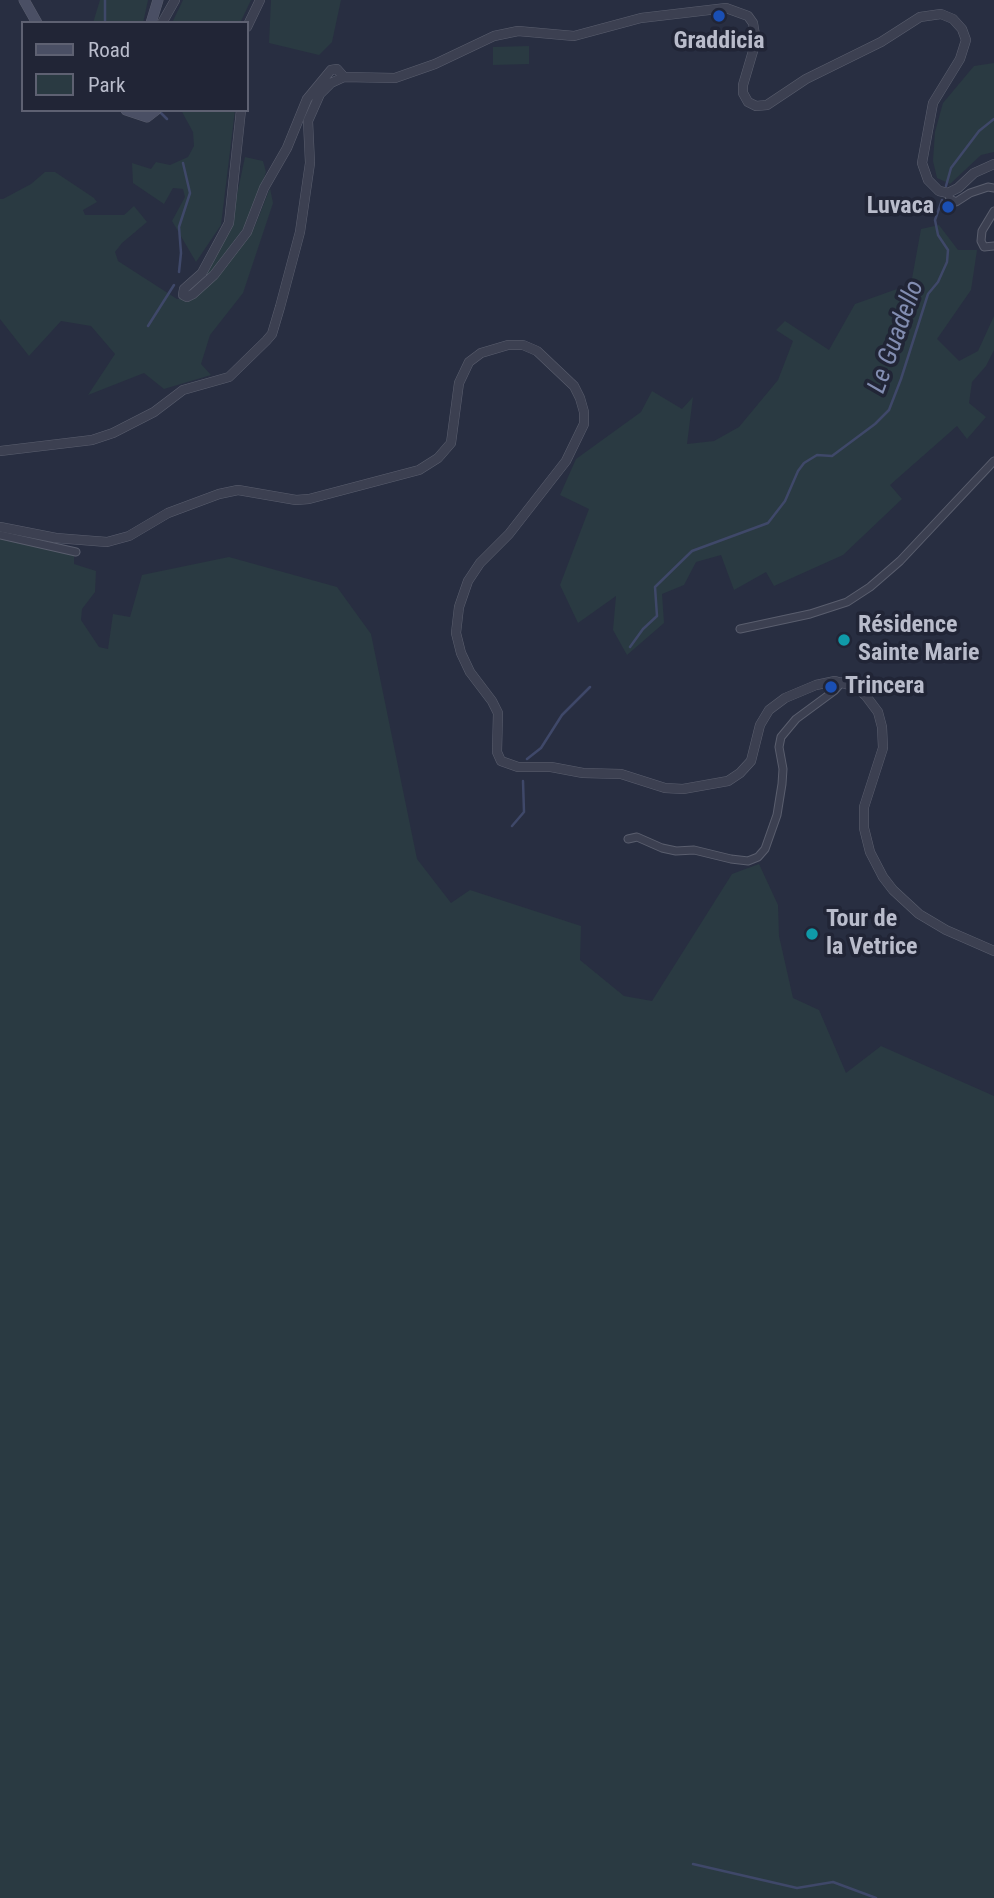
<!DOCTYPE html>
<html>
<head>
<meta charset="utf-8">
<style>
  body { margin:0 }
  #map { position:relative; width:994px; height:1898px; overflow:hidden; background:#282e41; font-family:"Roboto Condensed",sans-serif }
  canvas { display:block }
  .legend { position:absolute; left:21px; top:21px; width:228px; height:91px; box-sizing:border-box; background:#212536; border:2px solid #5e6172; margin:0; padding:9px 12px; list-style:none; font-size:21px; color:#b9bccb }
  .legend li { display:flex; align-items:center; gap:14px; height:35px }
  .legend b { width:35px; border:2px solid #5e6172 }
</style>
</head>
<body>
<div id="map">
<canvas width="994" height="1898"></canvas>
<ul class="legend">
<li><b style="height:9px;background:#4a4f64"></b>Road</li>
<li><b style="height:19px;background:#2a3a42"></b>Park</li>
</ul>
</div>
<script>
const g = document.querySelector('canvas').getContext('2d');
g.lineJoin = 'round';
function fill(path, color) { g.fillStyle = color; g.fill(path, 'evenodd'); }
const poly = rows => new Path2D(rows.map(r => 'M' + r).join(''));
function strokePath(path, color, width, dash) { g.strokeStyle = color; g.lineWidth = width; g.lineCap = dash ? 'butt' : 'round'; g.setLineDash(dash || []); g.stroke(path); }
function drawText(font, color, halo, rows, align = 'center') {
  g.font = font + ' "Roboto Condensed",sans-serif'; g.lineWidth = 7; g.setLineDash([]); g.textBaseline = 'middle'; g.strokeStyle = halo; g.fillStyle = color; for (const [text, x, y, turn = 0] of rows) {
    g.save(); g.translate(x, y); g.rotate((+turn || 0) * Math.PI / 180); g.textAlign = isNaN(turn) ? turn : align; if (halo) g.strokeText(text, 0, 0); g.fillText(text, 0, 0); g.restore();
  }
}
fill(poly([
  [100,0,148,0,143,23,93,23],
  [183,0,251,0,240,23,172,23],
  [271,0,341,0,332,42,319,55,269,43],
  [529,46,529,64,493,65,493,47],
  [994,63,994,152,981,155,950,184,937,178,933,161,935,132,943,103,974,66],
  [181,110,235,110,221,225,196,262,172,221,185,197,183,189,173,188,164,204,133,183,132,163,151,169,156,162,170,165,188,157,194,146,193,132],
  [245,157,263,161,266,172,248,222,208,277,205,275,229,232],
  [45,172,55,172,94,198,97,202,83,210,85,215,124,215,134,206,147,222,122,243,115,252,118,261,177,299,185,299,202,291,224,270,255,226,270,188,273,203,243,293,210,335,201,364,211,375,164,389,144,373,88,395,115,354,91,326,61,321,29,356,0,319,0,199,3,199,31,184],
  [939,225,958,250,977,250,971,290,937,339,959,361,978,351,994,316,994,350,986,366,972,382,969,403,986,417,967,439,957,426,890,485,902,499,843,555,774,586,766,572,734,590,721,555,696,562,684,585,662,594,664,623,627,655,613,630,616,596,578,623,560,585,589,509,560,495,576,459,641,412,652,391,682,409,693,397,687,444,714,441,739,427,778,380,793,341,776,330,785,321,829,350,855,304,911,284,921,229],
  [0,539,74,555,74,564,96,571,95,592,82,609,81,620,99,647,108,649,113,614,130,617,142,575,229,557,337,587,371,634,417,859,451,903,470,890,581,926,580,960,624,996,652,1001,732,874,759,864,778,905,779,936,793,998,819,1010,846,1073,881,1046,994,1096,994,1898,0,1898]
]), '#2a3a42');
strokePath(poly([
  [105,0,105,23],
  [159,111,167,119],
  [946,186,951,168,979,131,994,119],
  [179,272,181,253,179,227,190,193,183,163],
  [148,326,174,285],
  [630,647,643,629,657,616,655,587,692,551,768,523,785,501,798,471,804,463,817,455,832,456,875,424,889,410,901,379,928,294,938,282,947,262,948,250,938,235,935,220,942,200],
  [527,759,541,748,562,715,590,687],
  [512,826,524,812,523,781],
  [693,1864,797,1888,833,1882,876,1898]
]), '#3f4869', 2.5);
const minor = poly([
  [948,193,950,199,956,202,970,193,988,187,994,188],
  [994,211,982,231,981,241,984,247,994,246],
  [0,535,76,552],
  [740,629,810,614,847,602,870,587,900,561,994,461],
  [628,839,637,837,662,848,676,851,694,850,731,859,748,861,758,857,765,849,777,815,782,784,783,769,779,747,781,737,796,719,834,691,842,682]
]);
const tertiary = poly([
  [162,23,175,0],
  [247,27,260,0],
  [241,110,229,223,202,273,184,289,183,295,187,297,193,294,214,275,247,232,264,188,287,148,307,99,331,70,337,69,344,77],
  [0,451,92,440,113,433,154,412,183,390,229,377,266,341,272,334,280,307,300,232,310,163,308,121,320,94,331,83,344,77,395,78,435,64,494,36,518,31,574,36,641,18,726,8,748,16,753,23,756,41,743,85,743,93,748,102,756,106,767,105,806,79,881,42,920,17,941,14,953,19,962,29,966,40,960,59,933,103,922,163,928,180,939,191,948,193,958,188,974,173,994,164],
  [0,527,56,538,107,542,129,536,168,513,219,494,238,490,296,500,309,499,419,470,438,458,451,443,459,383,469,362,481,353,508,345,523,345,537,351,574,386,580,398,584,412,584,424,566,461,509,534,480,563,468,581,459,607,456,633,461,653,470,672,492,701,498,713,497,752,501,761,518,767,551,767,583,773,621,774,665,788,683,789,728,781,740,773,751,761,760,725,769,710,785,698,816,685,835,681,856,687,866,696,878,712,882,727,883,748,864,807,864,828,870,852,883,877,893,890,919,914,946,930,994,951]
]);
const secondary = poly([
  [24,0,37,23],
  [151,23,158,0],
  [126,110,147,117,156,110]
]);
strokePath(minor, '#5a5e6e', 9);
strokePath(tertiary, '#5a5e6e', 10);
strokePath(secondary, '#5a5e6e', 11);
strokePath(minor, '#3c4051', 7);
strokePath(tertiary, '#3c4051', 9);
strokePath(secondary, '#4a4f64', 10);
for (const [x, y, r, color] of [
  [719,16,7,"#1a4fb4"],
  [948,207,7,"#1a4fb4"],
  [844,640,7,"#0f9aa8"],
  [831,687,7,"#1a4fb4"],
  [812,934,7,"#0f9aa8"]
]) { const dot = new Path2D(); dot.arc(x, y, r, 0, 2 * Math.PI); g.fillStyle = color; g.fill(dot); strokePath(dot, '#212536', 2.5); }
drawText('bold 24px', '#b9bccb', '#212536', [
  ["Graddicia",719,42,"center"],
  ["Luvaca",934,207,"right"],
  ["Résidence",858,626],
  ["Sainte Marie",858,654],
  ["Trincera",845,687],
  ["Tour de",826,920],
  ["la Vetrice",826,948]
], 'left');
drawText('italic 26px', '#828db1', '#212536', [
  ["Le Guadello",897,337,-70]
]);
</script>
</body>
</html>
